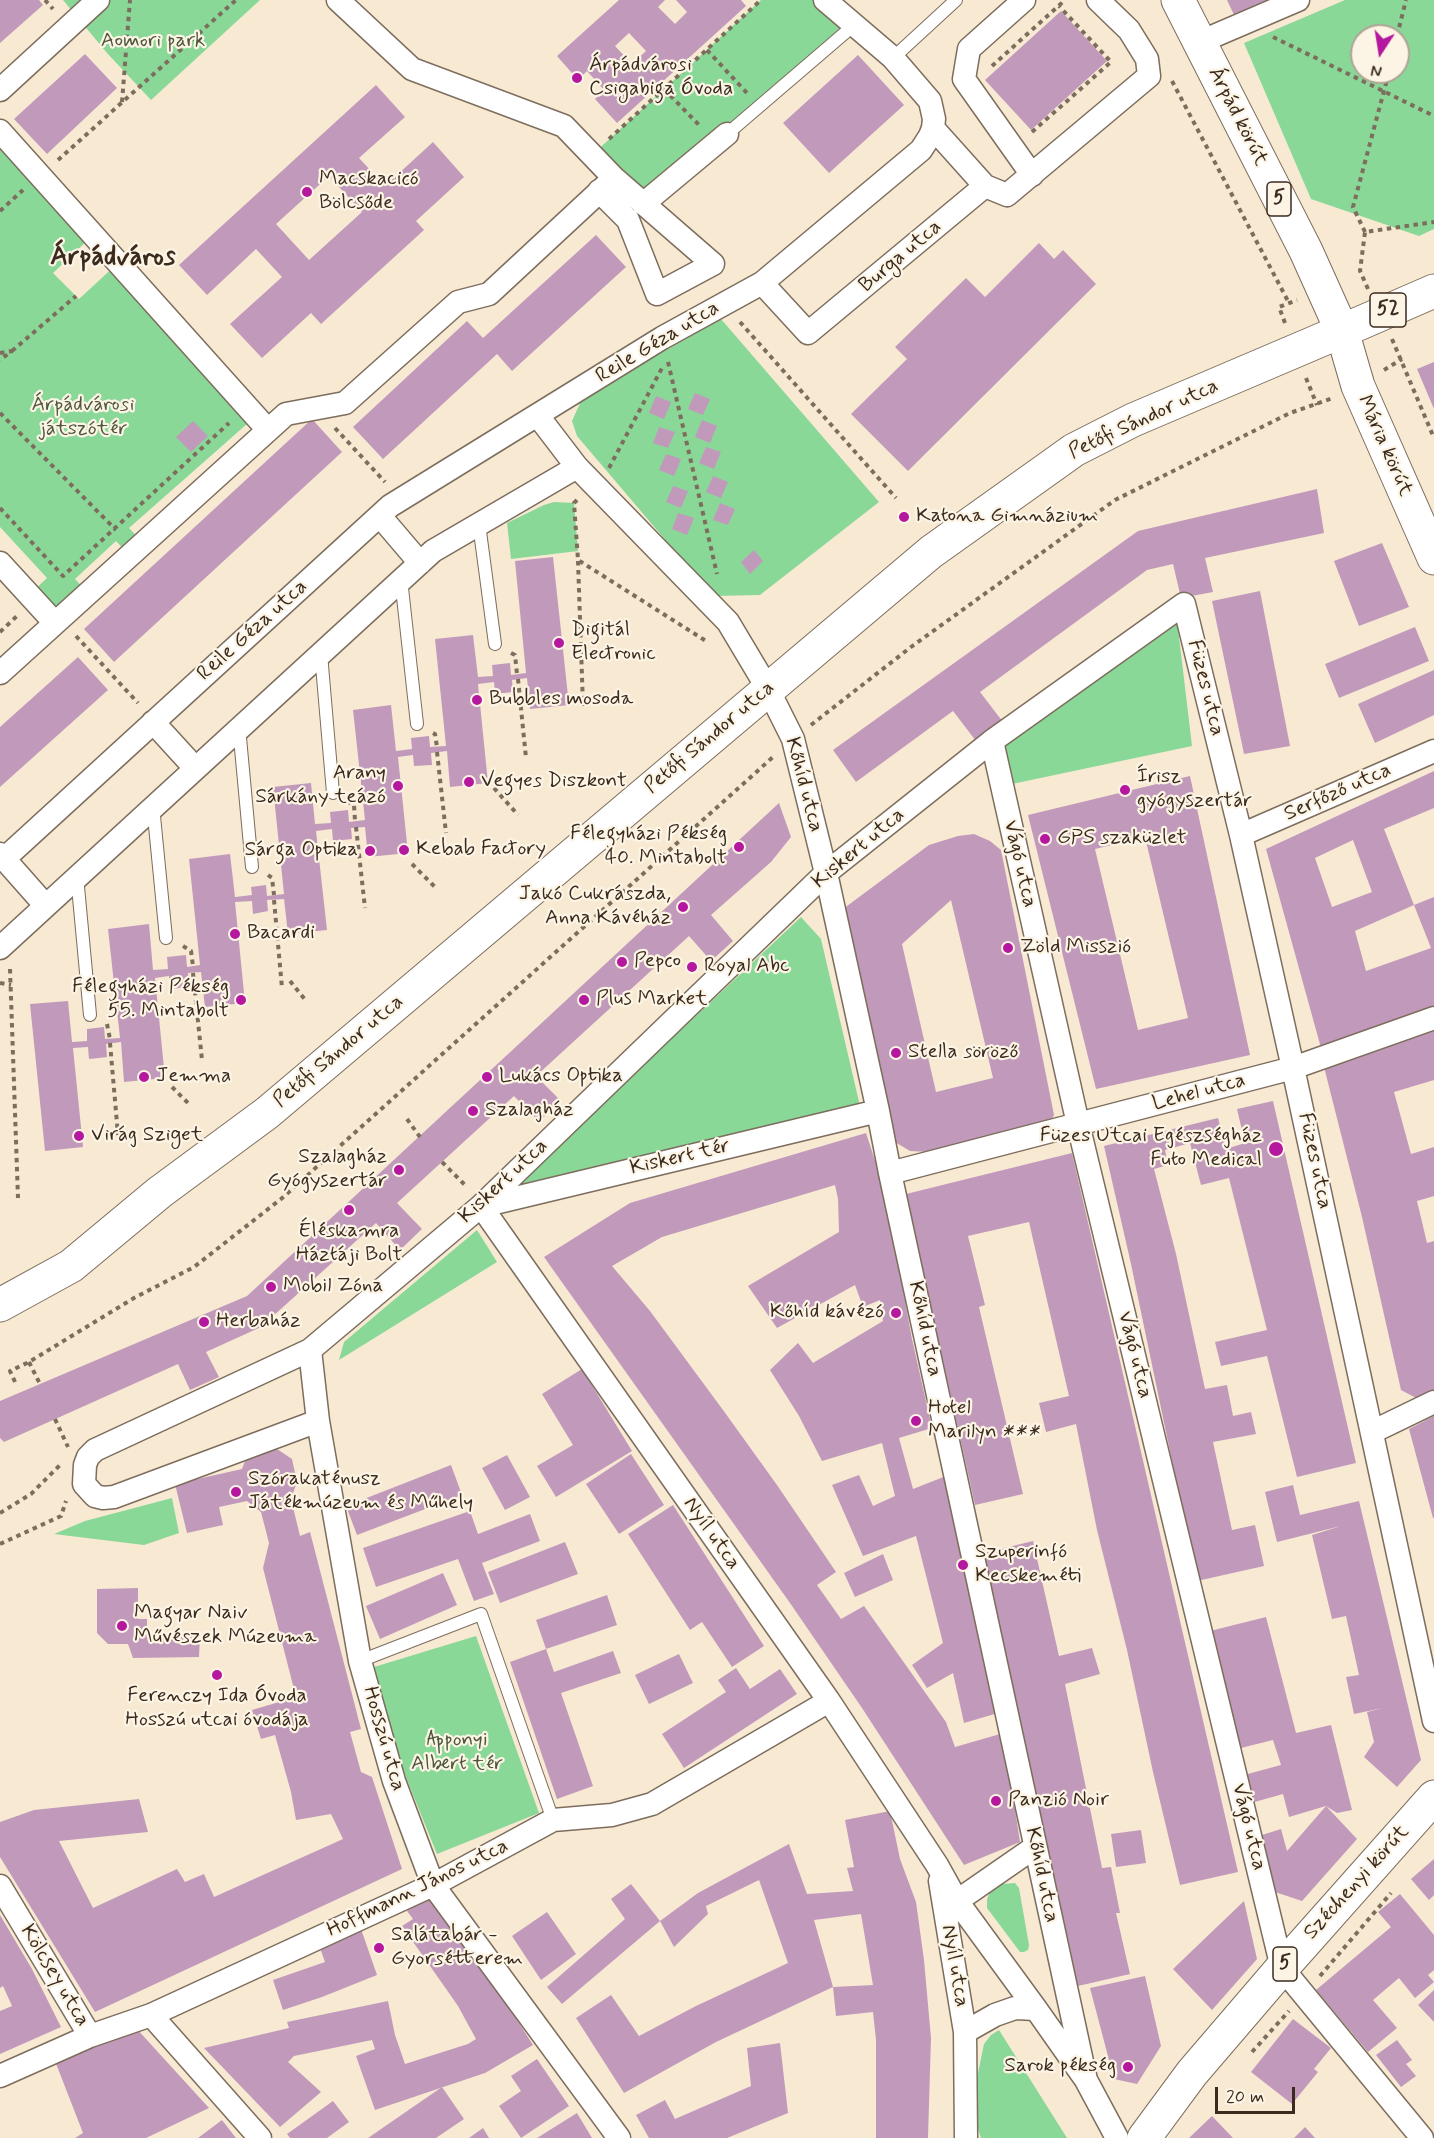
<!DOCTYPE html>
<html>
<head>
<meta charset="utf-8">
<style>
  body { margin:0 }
  #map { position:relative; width:1434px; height:2138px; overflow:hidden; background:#f8e9d3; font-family:Mynerve,sans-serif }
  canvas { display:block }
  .north { position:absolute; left:1350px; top:24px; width:60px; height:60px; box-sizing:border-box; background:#fcf5e5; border:2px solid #afa495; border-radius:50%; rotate:192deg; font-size:16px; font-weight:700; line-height:24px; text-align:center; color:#3b2a1e }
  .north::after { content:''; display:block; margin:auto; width:21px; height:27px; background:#b5179e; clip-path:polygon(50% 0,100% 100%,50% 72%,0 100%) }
  .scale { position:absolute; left:1215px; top:2087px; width:80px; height:27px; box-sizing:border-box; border:3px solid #3b2a1e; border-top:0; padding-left:8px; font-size:18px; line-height:21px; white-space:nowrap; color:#3b2a1e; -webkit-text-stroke:4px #fcf5e5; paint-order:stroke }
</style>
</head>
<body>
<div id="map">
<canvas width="1434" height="2138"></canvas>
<div class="north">N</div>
<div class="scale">20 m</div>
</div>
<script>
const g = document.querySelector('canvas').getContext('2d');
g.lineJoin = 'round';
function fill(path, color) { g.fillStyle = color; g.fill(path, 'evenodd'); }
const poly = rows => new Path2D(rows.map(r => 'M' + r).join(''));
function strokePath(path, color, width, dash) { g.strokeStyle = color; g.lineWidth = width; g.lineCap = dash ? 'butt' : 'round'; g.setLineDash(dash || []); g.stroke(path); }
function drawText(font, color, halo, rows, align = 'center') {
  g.font = font + ' Mynerve,sans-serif'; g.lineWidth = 4.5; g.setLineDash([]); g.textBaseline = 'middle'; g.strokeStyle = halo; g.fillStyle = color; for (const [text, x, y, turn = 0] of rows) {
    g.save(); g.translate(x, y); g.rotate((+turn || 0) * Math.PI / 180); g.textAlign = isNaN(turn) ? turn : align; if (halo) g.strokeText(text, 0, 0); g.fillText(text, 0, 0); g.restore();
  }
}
fill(poly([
  [63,0,260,0,151,100,107,53],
  [761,0,825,0,853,26,643,204,592,155],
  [1345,0,1434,0,1434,229,1419,236,1311,199,1244,43],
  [1362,36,1398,36,1398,72,1362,72],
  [0,131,93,235,53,273,79,299,118,263,256,416,129,528,143,543,129,555,116,541,75,579,88,593,55,623,29,595,47,578,0,527],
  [721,319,879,502,760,595,713,596,577,436,572,421,581,401,592,392],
  [554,502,574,503,578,551,511,559,507,523,544,505],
  [1177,620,1192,746,1012,784,1004,746],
  [801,917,821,939,860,1106,516,1185],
  [477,1230,497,1262,339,1360,344,1342],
  [172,1498,179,1533,144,1545,54,1534,85,1521],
  [476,1636,539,1813,437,1854,403,1770,374,1667],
  [1015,1883,1019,1888,1029,1945,1028,1950,1024,1952,1020,1952,987,1908,987,1900,990,1890,1002,1884],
  [999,2030,1067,2138,981,2138,978,2129,978,2073,984,2044,991,2035]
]), '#89d898');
fill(poly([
  [0,0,39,0,43,5,0,43],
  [619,0,665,0,658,7,675,24,687,12,676,0,741,0,746,6,617,123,595,99,604,90,587,71,578,80,557,56],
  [629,33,646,51,632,64,615,46],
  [1227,0,1272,0,1235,17],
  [1061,11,1107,61,1031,130,985,80],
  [85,54,117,88,47,154,14,119],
  [858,55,904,105,829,173,783,123],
  [376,85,405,117,359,158,385,186,433,142,464,177,416,221,424,230,321,324,311,313,262,358,230,324,282,277,256,249,207,295,179,265],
  [329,176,362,212,309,260,276,224],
  [596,235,626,267,512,371,497,354,383,459,353,427,467,321,483,338],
  [1039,243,1054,259,1063,250,1096,284,908,471,851,414,907,359,895,347,966,278,985,297],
  [1434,362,1434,409,1417,369],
  [695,393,710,399,703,415,688,409],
  [656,396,671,402,664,419,649,413],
  [312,419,342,452,114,662,84,629],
  [702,420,717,426,710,443,695,437],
  [193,421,208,436,191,452,176,437],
  [659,427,675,432,668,448,653,443],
  [706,447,721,452,714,469,699,463],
  [666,454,681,459,674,476,659,470],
  [713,476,728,482,721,498,706,492],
  [673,486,688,491,681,508,666,502],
  [1317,489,1324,533,1205,558,1213,592,1181,598,1173,564,1147,570,980,692,1003,722,976,741,953,711,856,782,833,750,1138,531],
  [720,503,735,509,728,525,713,520],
  [678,513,694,518,687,535,672,529],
  [1382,543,1409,607,1359,626,1334,561],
  [754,550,763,561,750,574,741,562],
  [553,557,569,705,530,709,527,678,512,680,513,692,504,693,495,693,494,682,478,684,488,783,450,787,447,751,431,753,432,765,414,766,413,755,398,757,408,853,368,857,365,827,351,828,352,839,333,841,332,829,316,831,327,930,288,934,284,899,267,900,268,911,253,914,252,901,235,902,245,1003,205,1007,201,972,188,973,190,987,170,989,169,976,155,978,165,1078,124,1082,121,1042,106,1044,107,1057,99,1058,89,1059,88,1047,73,1048,83,1147,45,1151,30,1004,68,1001,72,1042,87,1041,87,1029,104,1027,105,1039,120,1038,108,929,149,924,153,970,168,969,167,957,186,955,187,967,200,965,189,859,230,854,235,897,252,895,251,887,266,885,267,896,284,894,273,787,311,783,315,824,331,823,330,812,348,810,349,822,365,820,353,710,391,705,396,751,412,749,411,738,429,736,430,747,446,746,435,639,473,635,478,677,493,676,492,665,510,663,511,675,526,673,515,561],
  [1260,591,1290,746,1244,754,1212,601],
  [1415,627,1429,661,1339,698,1325,664],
  [78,657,108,690,0,787,0,727],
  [1434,670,1434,715,1375,743,1358,704],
  [1434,771,1434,808,1384,829,1414,905,1434,897,1434,1008,1321,1048,1266,849],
  [1353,840,1372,892,1332,907,1315,858],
  [1414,905,1431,948,1366,971,1355,931],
  [1190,776,1250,1055,1096,1089,1028,815],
  [1145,837,1188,1018,1138,1030,1095,849],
  [779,803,791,837,771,862,711,915,733,941,711,961,689,936,536,1076,560,1100,539,1122,514,1096,397,1203,422,1229,400,1250,376,1223,261,1327,206,1352,219,1377,190,1390,178,1364,4,1442,0,1438,0,1401,247,1296],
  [974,834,990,841,1001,850,1054,1115,1050,1123,928,1152,910,1151,895,1142,843,909,929,845,958,836],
  [951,900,993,1078,936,1092,902,944],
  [1434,1029,1434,1080,1394,1092,1411,1154,1434,1147,1434,1196,1417,1201,1427,1243,1434,1241,1434,1393,1420,1400,1401,1390,1362,1217,1324,1067],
  [1273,1101,1356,1463,1297,1477,1267,1356,1221,1366,1215,1342,1267,1330,1229,1178,1201,1185,1190,1143,1165,1150,1168,1165,1154,1169,1176,1254,1205,1389,1227,1385,1233,1416,1251,1412,1256,1434,1213,1442,1232,1530,1255,1525,1264,1566,1197,1581,1131,1264,1104,1146,1218,1118,1226,1149,1245,1143,1237,1109],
  [866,1133,884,1188,912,1339,932,1428,899,1438,913,1489,946,1476,998,1713,964,1723,953,1673,927,1688,912,1665,943,1643,916,1536,863,1556,832,1485,859,1475,873,1506,895,1496,882,1443,822,1461,799,1416,770,1370,798,1343,813,1363,883,1321,880,1300,863,1307,855,1285,777,1328,748,1286,839,1232,838,1199,835,1185,662,1237,612,1266,650,1311,723,1410,777,1485,836,1572,817,1585,841,1619,864,1606,946,1722,955,1747,1000,1734,1009,1770,1020,1842,964,1865,862,1708,790,1603,544,1257,630,1203],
  [1072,1153,1238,1872,1180,1885,1153,1772,1127,1650,1097,1530,1076,1424,1046,1432,1039,1403,1069,1396,1029,1222,968,1236,985,1305,979,1307,1023,1494,975,1505,906,1194],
  [582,1369,632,1451,556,1497,537,1466,573,1445,542,1394],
  [1434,1416,1434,1518,1433,1518,1409,1429],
  [274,1447,292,1459,297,1482,291,1499,300,1536,310,1532,361,1729,350,1732,361,1772,372,1777,402,1869,95,2012,0,1857,0,1822,34,1810,139,1799,148,1832,59,1841,93,1908,177,1869,185,1882,204,1874,214,1897,343,1839,331,1814,296,1820,291,1792,275,1735,261,1739,252,1710,296,1697,263,1568,269,1543,261,1512,247,1501,219,1507,223,1525,187,1533,175,1484,242,1469,248,1453],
  [631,1454,664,1505,619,1534,586,1484],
  [507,1455,530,1497,505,1510,482,1468],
  [451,1465,462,1495,357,1535,346,1506],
  [1293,1485,1300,1515,1359,1501,1421,1760,1397,1787,1364,1757,1374,1742,1367,1712,1383,1708,1354,1714,1346,1677,1359,1675,1346,1616,1332,1619,1312,1535,1341,1526,1277,1542,1265,1492],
  [673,1505,764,1646,732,1667,702,1622,690,1630,628,1534],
  [470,1511,478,1534,530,1514,540,1541,482,1563,494,1594,474,1601,458,1559,376,1587,363,1548],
  [1033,1541,1059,1656,1092,1648,1100,1674,1065,1684,1102,1868,1111,1867,1120,1913,1116,1913,1130,1974,1078,1986,984,1553],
  [565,1542,578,1574,500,1603,488,1572],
  [883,1554,893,1580,855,1597,844,1573],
  [443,1573,457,1605,380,1639,366,1606],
  [138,1588,138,1619,147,1619,147,1635,200,1634,199,1657,133,1658,128,1644,108,1644,97,1633,97,1589],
  [607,1595,617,1625,546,1649,536,1620],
  [1266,1617,1296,1733,1331,1725,1352,1810,1337,1813,1326,1806,1357,1839,1302,1901,1272,1891,1262,1835,1281,1829,1287,1851,1326,1806,1289,1817,1283,1794,1251,1803,1244,1775,1281,1765,1273,1740,1241,1748,1210,1631],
  [546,1649,554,1672,613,1651,621,1673,561,1693,593,1786,557,1799,510,1662],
  [679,1654,693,1683,649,1704,635,1675],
  [736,1668,750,1689,780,1669,797,1694,684,1768,662,1734,726,1692,718,1680],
  [890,1811,900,1859,916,1902,924,1960,931,2038,928,2138,876,2138,876,2040,873,2012,836,2016,833,1987,873,1985,861,1914,814,1920,833,1987,716,2042,624,2093,576,2018,611,1995,639,2036,696,2006,788,1963,759,1880,706,1906,708,1914,674,1947,660,1921,698,1893,789,1844,807,1894,853,1891,847,1868,854,1867,845,1820],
  [1141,1830,1146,1863,1116,1867,1111,1834],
  [1434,1859,1434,1895,1429,1900,1411,1879],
  [631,1884,660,1921,562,2004,547,1987,625,1919,611,1899],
  [432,1894,493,1982,533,2045,485,2073,375,2110,356,2056,375,2049,372,2040,294,2056,288,2062,321,2092,280,2127,204,2048,289,2028,287,2022,388,2001,395,2035,405,2064,468,2044,476,2039,458,2006,402,1926,413,1919,407,1911],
  [1400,1894,1434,1935,1434,1970,1428,1975,1434,1982,1415,1998,1399,1978,1373,2000,1397,2028,1368,2052,1316,1990,1391,1927,1378,1912],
  [1244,1901,1257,1959,1212,2010,1173,1969],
  [547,1912,576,1954,541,1980,512,1936],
  [0,1915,32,1969,61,2027,0,2054,0,2011,12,2006,3,1986,0,1988],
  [361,1929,377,1975,322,1997,283,2010,273,1980,325,1962,320,1948],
  [1145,1976,1161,2046,1137,2084,1114,2079,1090,1988],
  [1434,1990,1434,2022,1418,2005],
  [1293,2019,1331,2048,1314,2069,1318,2072,1292,2104,1251,2072],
  [136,2028,209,2108,146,2138,75,2138,83,2133,55,2061],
  [1397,2040,1412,2060,1406,2064,1416,2076,1401,2087,1376,2055],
  [780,2043,788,2113,727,2138,649,2138,636,2115,665,2100,675,2119,751,2086,747,2048],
  [537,2059,569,2106,521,2138,499,2106,521,2091,511,2076],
  [442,2087,464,2119,436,2138,368,2138],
  [333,2101,349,2122,327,2138,290,2138,287,2134],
  [577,2113,592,2138,537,2138],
  [1212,2116,1233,2138,1189,2138],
  [222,2120,236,2138,198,2138],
  [1305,2127,1315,2138,1294,2138],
  [483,2128,489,2138,469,2138]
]), '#c19abb');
const lane = poly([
  [893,58,956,0],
  [727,134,853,26],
  [479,524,495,644],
  [401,579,417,724],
  [321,654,333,793],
  [239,727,252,867],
  [153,806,166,938],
  [77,876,90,1015],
  [360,1661,481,1614,553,1820]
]);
const street = poly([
  [338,0,412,69,564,126,614,178,713,264,657,294,628,220,599,191],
  [1024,0,969,49,964,79,1032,175],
  [1200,42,1298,0],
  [0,90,98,0],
  [933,128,985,186,1007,195,1149,76,1147,59,1129,30,1098,0],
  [0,131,268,430],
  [643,204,727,134],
  [762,283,808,333,985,186],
  [538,416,577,467,728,622,768,689,793,739,826,873,878,1111,890,1173,1086,2080],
  [380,516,420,563],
  [0,563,55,623],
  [0,673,286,414,345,403,458,302,489,294,614,178],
  [153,722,195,768],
  [992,741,1078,1124,1282,1968,1422,2138],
  [1241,835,1434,751],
  [0,854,45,905],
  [4,859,390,506,662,338,762,283,921,150,930,136,933,128,934,119,930,101,893,58,825,0],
  [0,948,433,551,577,467],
  [890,1173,1293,1068,1434,1018],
  [481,1206,829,1701,937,1865,957,1901,1036,2009,1086,2080,1117,2138],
  [482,1206,878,1111],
  [310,1350,318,1421,360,1661,394,1781,433,1885,619,2138],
  [318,1421,114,1497,103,1498,95,1496,84,1484,85,1465,88,1457,95,1450,310,1350,481,1206,826,873,992,741,1184,604,1241,835,1293,1068,1434,1721],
  [1372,1432,1434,1402],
  [940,1881,965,2032,966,2138],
  [0,1886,90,2036],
  [957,1901,1035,1847],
  [151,2015,260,2138],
  [965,2032,995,2015,1015,2008,1036,2009],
  [0,2076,90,2036,151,2015,433,1885,553,1820,612,1815,652,1804,829,1701]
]);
const secondary = poly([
  [0,1305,71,1266,160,1192,267,1113,931,552,1074,450,1133,420,1342,331]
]);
const primary = poly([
  [1178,0,1306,251,1342,331,1358,386,1434,558],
  [1342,331,1434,291],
  [1144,2138,1192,2073,1282,1968,1434,1797]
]);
strokePath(lane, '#7d6d5d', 14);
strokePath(street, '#7d6d5d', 25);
strokePath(secondary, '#7d6d5d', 35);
strokePath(primary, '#7d6d5d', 35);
strokePath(poly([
  [45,0,53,9],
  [1397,36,1406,0],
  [1273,37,1434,116],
  [707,50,747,93],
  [992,66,1065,0],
  [1172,81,1289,303],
  [664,89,701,127],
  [122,102,130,0],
  [1032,132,1111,62,1059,6],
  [609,139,761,0],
  [58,160,236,0],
  [0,211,23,190],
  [1365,232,1353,207,1389,72],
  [1368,289,1360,271,1365,232,1434,222],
  [740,322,896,498],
  [1285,323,1279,307,1297,300],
  [1392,339,1434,438],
  [12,351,76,296],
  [0,353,12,351,0,360],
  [668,362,717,574],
  [1384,370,1402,359],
  [1306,378,1317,405],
  [0,413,116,530],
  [335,428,385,482],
  [609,468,662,368],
  [577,500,574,503,578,560,706,641],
  [0,508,63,576,229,423],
  [578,561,583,706],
  [0,632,17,616],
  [76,636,138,703],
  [511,653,515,655,517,674],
  [518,679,526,758],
  [811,725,911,647,1115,500,1290,413,1333,398],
  [433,733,435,734,437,747],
  [437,752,446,833],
  [494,788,518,815],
  [347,801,354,805,355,821],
  [356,827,365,908],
  [412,864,437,889],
  [268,875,272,878,274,895],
  [274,900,282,988],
  [183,946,191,951,193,966],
  [10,969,18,1198],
  [193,973,202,1060],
  [290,981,307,1002],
  [0,983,11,985],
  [107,1024,110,1039],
  [110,1043,118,1135],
  [172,1087,190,1105],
  [407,1119,420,1137],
  [442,1162,467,1187],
  [29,1362,40,1384],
  [15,1382,10,1371,29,1362,134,1298,194,1267,281,1199,773,757],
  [55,1419,68,1447],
  [0,1513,31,1494,60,1465],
  [0,1544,61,1516,66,1501],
  [1320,1976,1391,1893],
  [1252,2052,1289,2011]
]), '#7d6d5d', 4, [4.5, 4.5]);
strokePath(lane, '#fff', 12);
strokePath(street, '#fff', 22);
strokePath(secondary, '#fff', 33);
strokePath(primary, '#fff', 33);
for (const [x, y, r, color] of [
  [577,78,6,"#b5179e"],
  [307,192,6,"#b5179e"],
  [904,517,6,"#b5179e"],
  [559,643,6,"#b5179e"],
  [477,700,6,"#b5179e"],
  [469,782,6,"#b5179e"],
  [398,786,6,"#b5179e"],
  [1125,790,6,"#b5179e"],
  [1045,839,6,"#b5179e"],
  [739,847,6,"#b5179e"],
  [404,850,6,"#b5179e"],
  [370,851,6,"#b5179e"],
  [683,907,6,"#b5179e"],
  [235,934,6,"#b5179e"],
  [1008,948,6,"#b5179e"],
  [622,962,6,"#b5179e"],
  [692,967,6,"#b5179e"],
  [241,1000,6,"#b5179e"],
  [584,1000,6,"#b5179e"],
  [896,1053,6,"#b5179e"],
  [144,1077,6,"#b5179e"],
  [487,1077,6,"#b5179e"],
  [473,1111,6,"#b5179e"],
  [79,1136,6,"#b5179e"],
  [1276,1149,8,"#b5179e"],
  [399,1170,6,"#b5179e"],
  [349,1210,6,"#b5179e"],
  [271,1287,6,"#b5179e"],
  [896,1313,6,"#b5179e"],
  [204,1322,6,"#b5179e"],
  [916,1421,6,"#b5179e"],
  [236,1492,6,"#b5179e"],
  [963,1565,6,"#b5179e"],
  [122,1626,6,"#b5179e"],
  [217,1675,6,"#b5179e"],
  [996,1801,6,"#b5179e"],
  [379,1948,6,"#b5179e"],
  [1128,2067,6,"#b5179e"]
]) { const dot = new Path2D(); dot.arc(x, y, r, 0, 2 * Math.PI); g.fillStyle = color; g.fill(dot); strokePath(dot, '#fcf5e5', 2); }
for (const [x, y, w] of [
  [1279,199,24],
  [1388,310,36],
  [1285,1964,24]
]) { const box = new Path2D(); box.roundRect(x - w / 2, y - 17, w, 34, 4.5); g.fillStyle = '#fcf5e5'; g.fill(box); strokePath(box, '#3b2a1e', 1.5); }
drawText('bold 20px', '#3b2a1e', null, [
  ["5",1279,199],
  ["52",1388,310],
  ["5",1285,1964]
]);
drawText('21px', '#4e563c', '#fcf5e5', [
  ["Aomori park",153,42],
  ["Árpádvárosi",83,406],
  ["játszótér",83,430],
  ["Apponyi",457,1741],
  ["Albert tér",457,1765]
]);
drawText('21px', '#3b2a1e', '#fcf5e5', [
  ["Árpádvárosi",589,66],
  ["Csigabiga Óvoda",589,90],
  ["Macskacicó",319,180],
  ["Bölcsőde",319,204],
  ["Katona Gimnázium",916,517],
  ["Digitál",571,631],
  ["Electronic",571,655],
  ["Bubbles mosoda",489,700],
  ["Arany",386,774,"right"],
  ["Sárkány teázó",386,798,"right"],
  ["Írisz",1137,778],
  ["gyógyszertár",1137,802],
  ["Vegyes Diszkont",481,782],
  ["Félegyházi Pékség",727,835,"right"],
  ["40. Mintabolt",727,859,"right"],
  ["GPS szaküzlet",1057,839],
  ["Kebab Factory",416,850],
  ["Sárga Optika",358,851,"right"],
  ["Jakó Cukrászda,",671,895,"right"],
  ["Anna Kávéház",671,919,"right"],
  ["Bacardi",247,934],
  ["Zöld Misszió",1020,948],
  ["Pepco",634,962],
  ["Royal Abc",704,967],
  ["Félegyházi Pékség",229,988,"right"],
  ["55. Mintabolt",229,1012,"right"],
  ["Plus Market",596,1000],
  ["Stella söröző",908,1053],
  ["Jemma",156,1077],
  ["Lukács Optika",499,1077],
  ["Szalagház",485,1111],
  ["Virág Sziget",91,1136],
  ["Füzes Utcai Egészségház",1262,1137,"right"],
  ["Futo Medical",1262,1161,"right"],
  ["Szalagház",387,1158,"right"],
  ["Gyógyszertár",387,1182,"right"],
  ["Éléskamra",349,1232,"center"],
  ["Háztáji Bolt",349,1256,"center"],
  ["Mobil Zóna",283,1287],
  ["Kőhíd kávézó",884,1313,"right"],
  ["Herbaház",216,1322],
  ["Hotel",928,1409],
  ["Marilyn ***",928,1433],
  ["Szórakaténusz",248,1480],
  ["Játékmúzeum és Műhely",248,1504],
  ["Szuperinfó",975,1553],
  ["Kecskeméti",975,1577],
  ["Magyar Naiv",134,1614],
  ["Művészek Múzeuma",134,1638],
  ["Ferenczy Ida Óvoda",217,1697,"center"],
  ["Hosszú utcai óvodája",217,1721,"center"],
  ["Panzió Noir",1008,1801],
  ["Salátabár -",391,1936],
  ["Gyorsétterem",391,1960],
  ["Sarok pékség",1116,2067,"right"]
], 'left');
drawText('21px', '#3b2a1e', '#fcf5e5', [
  ["Árpád körút",1237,117,63],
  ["Burga utca",901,257,-40],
  ["Reile Géza utca",658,343,-31],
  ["Petőfi Sándor utca",1144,420,-25],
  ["Mária körút",1384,446,66],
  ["Reile Géza utca",253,631,-42],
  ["Füzes utca",1205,688,76],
  ["Petőfi Sándor utca",710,738,-40],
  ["Kőhíd utca",803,785,75],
  ["Serfőző utca",1338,793,-24],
  ["Kiskert utca",859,849,-40],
  ["Vágó utca",1019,864,77],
  ["Petőfi Sándor utca",339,1052,-40],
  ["Lehel utca",1199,1093,-15],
  ["Kiskert tér",680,1158,-13],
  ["Füzes utca",1314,1161,78],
  ["Kiskert utca",504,1182,-43],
  ["Kőhíd utca",924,1329,78],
  ["Vágó utca",1134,1355,76],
  ["Nyíl utca",711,1534,55],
  ["Hosszú utca",383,1739,74],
  ["Vágó utca",1248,1827,76],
  ["Kőhíd utca",1041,1875,78],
  ["Széchenyi körút",1357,1883,-48],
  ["Hoffmann János utca",418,1889,-26],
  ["Nyíl utca",954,1966,80],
  ["Kölcsey utca",54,1976,59]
]);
drawText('bold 27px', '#3b2a1e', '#fcf5e5', [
  ["Árpádváros",113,258]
]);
</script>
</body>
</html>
